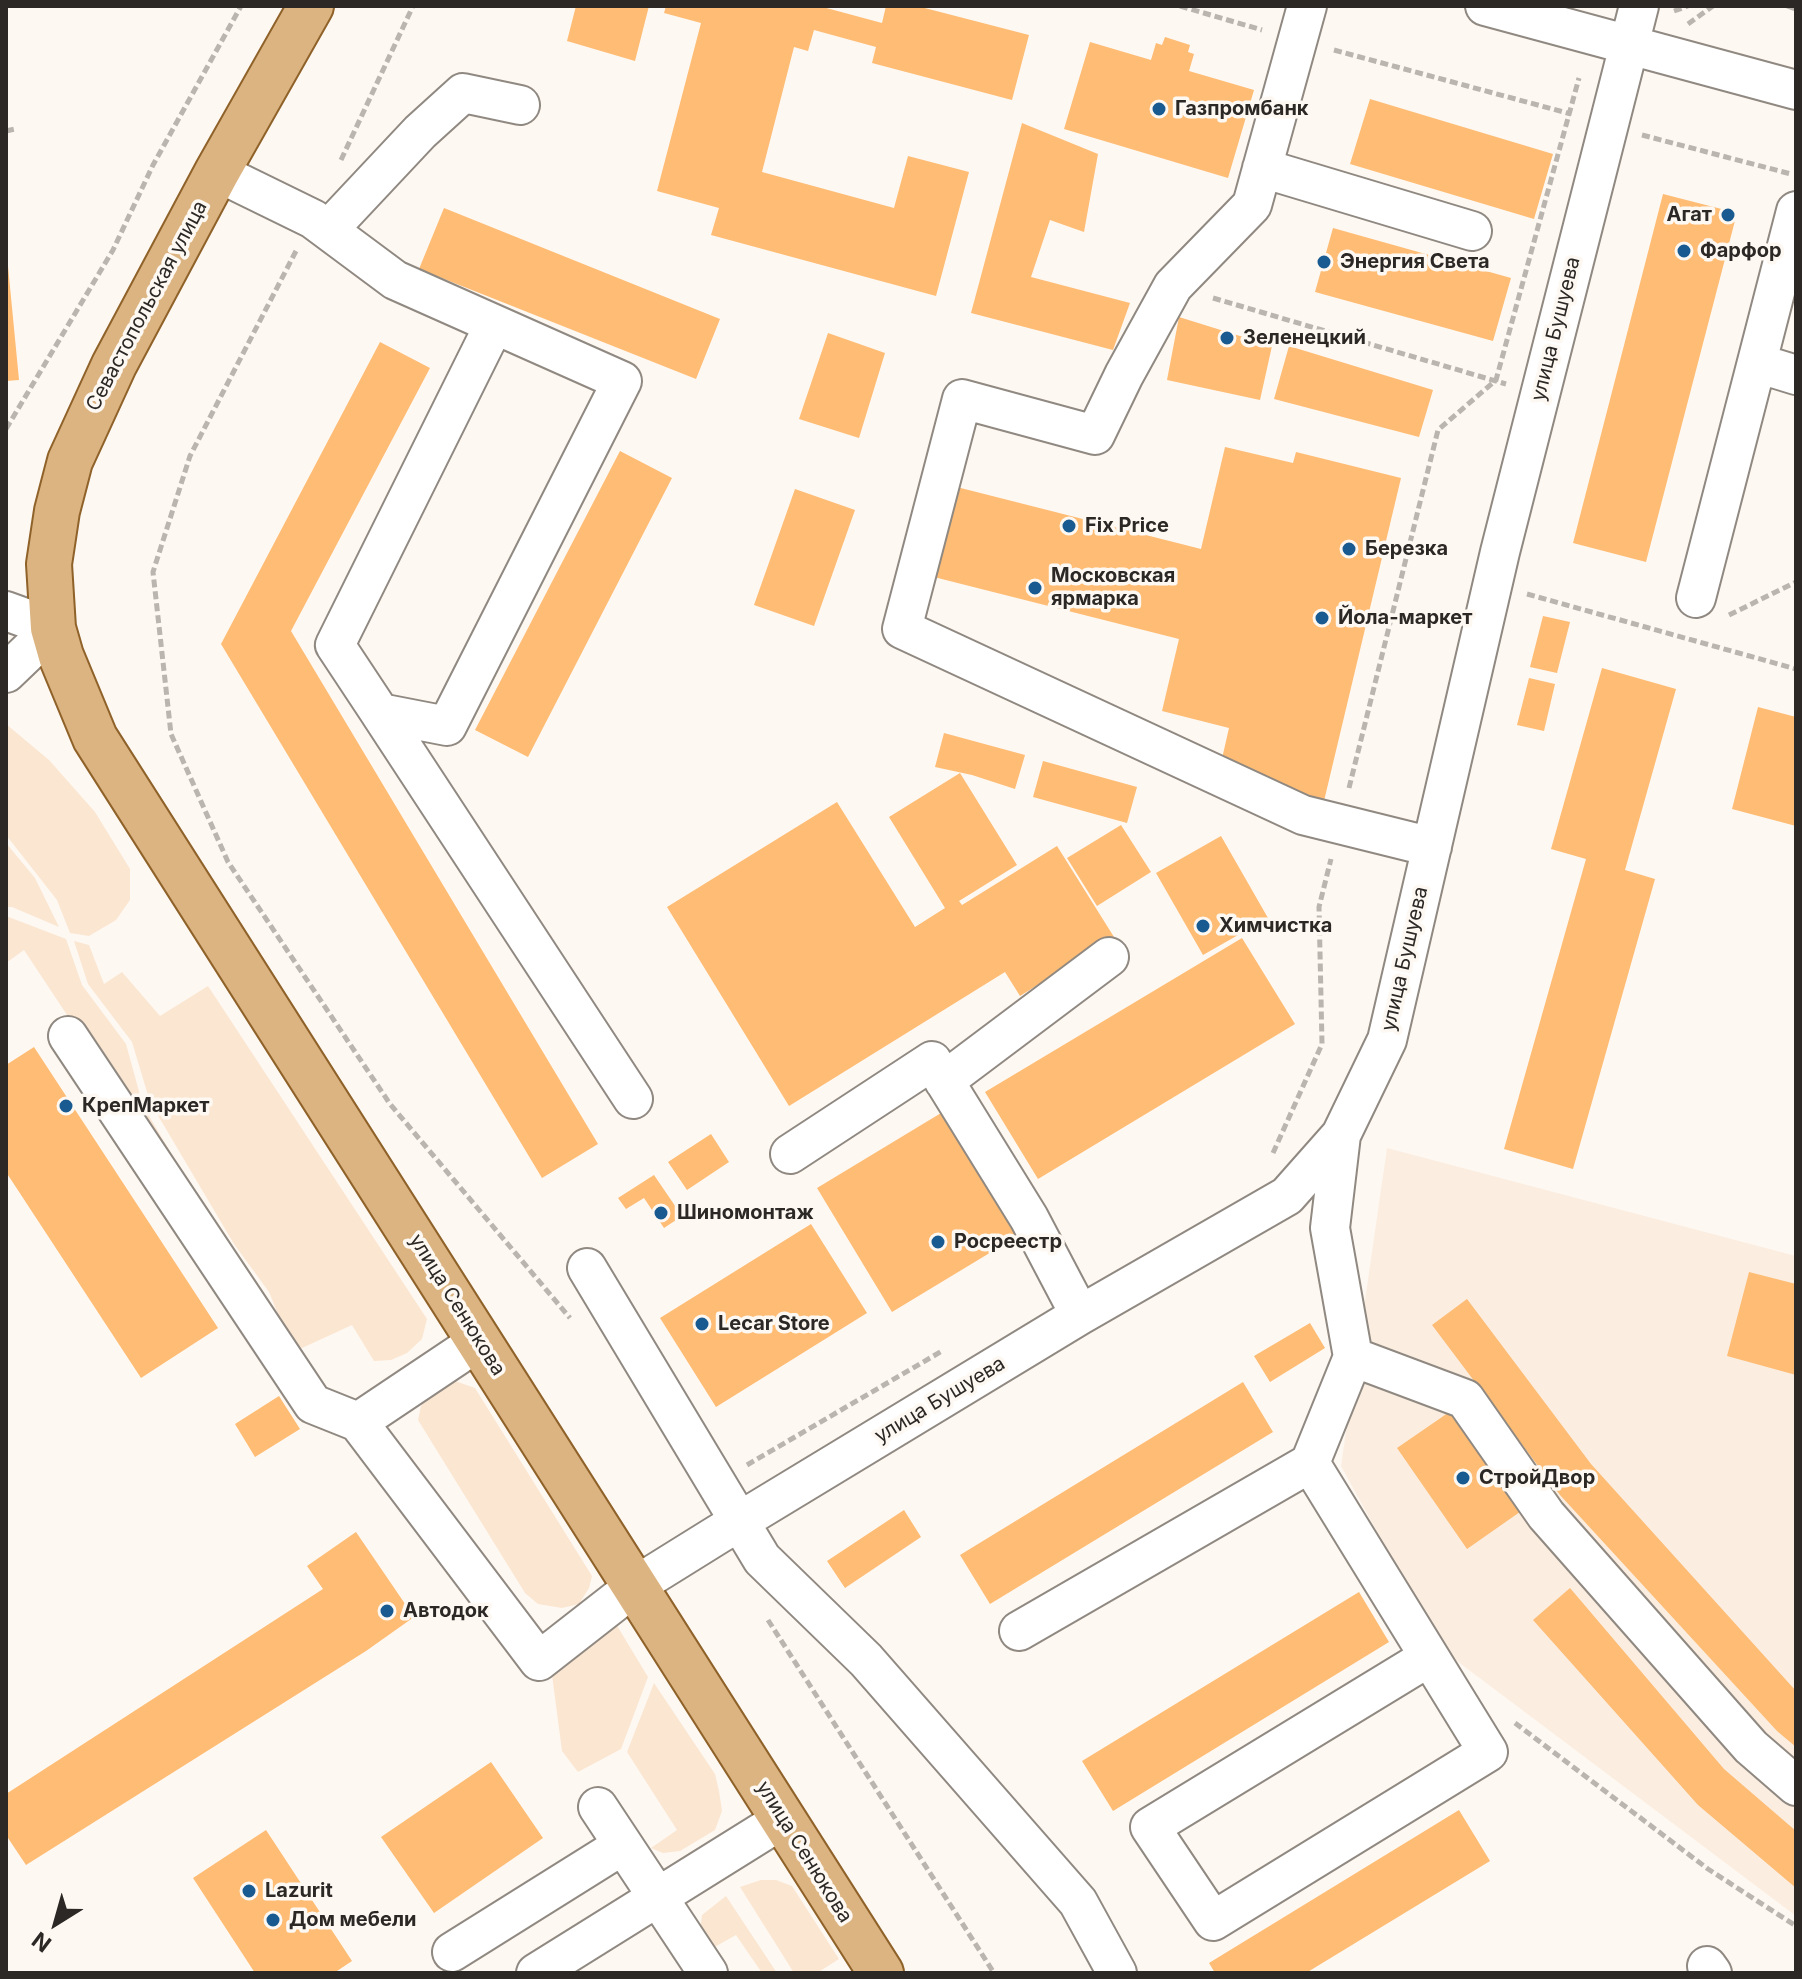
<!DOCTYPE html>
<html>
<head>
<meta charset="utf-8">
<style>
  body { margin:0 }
  #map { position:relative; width:1802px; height:1979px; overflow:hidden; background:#fef8f2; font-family:Inter,sans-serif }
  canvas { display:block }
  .frame { position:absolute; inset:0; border:8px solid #2b2825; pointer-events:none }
  .north { position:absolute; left:16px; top:1883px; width:80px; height:80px; -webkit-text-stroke:6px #fef8f2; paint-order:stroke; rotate:217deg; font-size:22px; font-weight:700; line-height:32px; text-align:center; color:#2b2825 }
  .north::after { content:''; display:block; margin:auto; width:28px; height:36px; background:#2b2825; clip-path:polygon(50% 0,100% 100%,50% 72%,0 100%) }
</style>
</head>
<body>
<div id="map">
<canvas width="1802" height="1979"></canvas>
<div class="frame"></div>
<div class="north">N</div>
</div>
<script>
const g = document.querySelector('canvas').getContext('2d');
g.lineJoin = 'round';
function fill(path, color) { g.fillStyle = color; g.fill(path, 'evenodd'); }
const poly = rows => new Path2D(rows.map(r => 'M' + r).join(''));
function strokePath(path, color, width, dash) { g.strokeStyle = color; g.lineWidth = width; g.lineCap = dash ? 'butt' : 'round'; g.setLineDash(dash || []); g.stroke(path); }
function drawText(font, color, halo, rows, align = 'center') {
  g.font = font + ' Inter,sans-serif'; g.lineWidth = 7; g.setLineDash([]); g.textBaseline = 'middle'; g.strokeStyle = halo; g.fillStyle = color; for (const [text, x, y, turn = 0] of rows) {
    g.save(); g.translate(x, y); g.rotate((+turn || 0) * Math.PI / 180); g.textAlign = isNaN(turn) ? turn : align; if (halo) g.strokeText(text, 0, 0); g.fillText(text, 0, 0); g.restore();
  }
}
fill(poly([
  [1387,1148,1796,1256,1796,1916,1441,1649,1341,1466]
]), '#fbeee1');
fill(poly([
  [6,724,49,760,95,812,130,869,130,900,116,920,89,936,70,933,57,900,6,835],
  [6,843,35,878,59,927,12,907,6,907],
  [6,916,66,939,82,985,126,1044,143,1106,281,1338,24,950,6,963],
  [74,941,89,945,104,984,122,972,160,1016,208,986,427,1319,422,1339,407,1353,391,1360,374,1361,352,1325,302,1348,287,1336,269,1292,234,1244,150,1102,132,1042,88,984],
  [455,1381,475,1388,592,1576,589,1588,579,1604,562,1608,538,1604,525,1593,418,1420,421,1406,429,1395,442,1385],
  [616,1624,648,1677,621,1749,578,1772,562,1751,551,1667],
  [654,1683,715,1774,719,1791,722,1811,715,1830,680,1851,663,1853,651,1848,677,1830,627,1752],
  [761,1880,776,1880,792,1886,839,1959,817,1973,794,1973,740,1887],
  [726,1896,777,1973,762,1973,736,1935,711,1949,700,1930,702,1915]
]), '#fbe6d1');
fill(poly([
  [576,6,649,6,635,61,567,41],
  [666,6,819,6,882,23,886,6,917,6,1029,35,1012,100,872,63,876,47,814,30,808,51,794,47,762,172,894,208,908,156,969,172,936,296,711,235,719,208,657,191,701,23,664,13],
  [1165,37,1190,45,1188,52,1194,54,1189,71,1254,90,1228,178,1064,129,1090,42,1151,60,1156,43,1162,45],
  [1370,99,1553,154,1534,219,1350,164],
  [1022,123,1098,154,1084,232,1050,220,1031,277,1130,303,1113,350,971,313],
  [1663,194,1737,213,1646,562,1573,543],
  [444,208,720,319,696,379,419,269],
  [1333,228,1511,278,1493,341,1315,292],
  [6,266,8,266,19,380,6,381],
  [1179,317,1272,346,1260,400,1167,380],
  [828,333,885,353,859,438,799,419],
  [380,342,430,368,291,631,598,1144,542,1178,221,644],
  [1289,346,1433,390,1419,437,1274,399],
  [1225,447,1293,463,1296,452,1401,478,1324,801,1218,776,1229,728,1162,711,1179,639,918,573,941,483,1201,549],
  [620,451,672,478,528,757,475,730],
  [795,489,855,510,814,626,754,605],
  [1543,616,1570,622,1557,673,1530,667],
  [1602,668,1676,689,1625,870,1655,879,1573,1169,1504,1149,1586,859,1551,849],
  [1529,678,1555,684,1544,731,1517,725],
  [1758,707,1796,717,1796,826,1732,809],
  [944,733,1025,755,1015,789,972,775,935,767],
  [1043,761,1137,787,1127,823,1033,797],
  [960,773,1017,865,959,901,962,905,1057,846,1114,937,1020,996,1005,972,789,1106,667,907,837,802,915,927,945,908,889,817],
  [1121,825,1151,872,1097,906,1067,858],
  [1221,836,1268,918,1203,955,1156,873],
  [1242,938,1295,1024,1038,1179,985,1092],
  [34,1047,218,1328,141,1378,6,1172,6,1065],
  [951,1107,1026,1231,892,1312,817,1188],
  [711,1134,729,1162,687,1190,668,1162],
  [654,1175,682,1216,664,1228,644,1198,626,1209,618,1198],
  [811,1224,867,1313,716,1407,660,1318],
  [1749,1272,1796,1284,1796,1375,1727,1356],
  [1467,1299,1591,1464,1796,1691,1796,1747,1777,1731,1560,1495,1432,1325],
  [1310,1323,1325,1348,1270,1382,1254,1356],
  [1243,1382,1273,1432,990,1604,960,1555],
  [279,1396,300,1429,255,1457,235,1424],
  [1458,1406,1527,1507,1467,1549,1397,1448],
  [904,1510,921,1537,845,1588,827,1561],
  [356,1532,414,1617,366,1651,26,1865,6,1835,6,1794,323,1589,307,1566],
  [1570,1588,1724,1769,1796,1831,1796,1888,1698,1805,1533,1620],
  [1359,1592,1389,1642,1113,1811,1082,1761],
  [491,1762,543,1838,434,1913,381,1837],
  [1459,1810,1490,1861,1306,1973,1215,1973,1209,1963],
  [266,1830,352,1961,334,1973,255,1973,193,1878]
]), '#febc74');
const minor = poly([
  [1307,6,1252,205,1173,286,1124,375,1095,435,962,399,902,629,1303,815,1432,847],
  [1485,6,1796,90],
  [1262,168,1472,231],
  [217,172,313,219,395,280,622,381,447,726,380,713,335,645,494,325],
  [328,230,420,132,463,93,520,105],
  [1757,363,1796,375],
  [1696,598,1796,211],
  [6,611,53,628,6,673],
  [380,713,633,1099],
  [68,1036,313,1404,358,1422],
  [944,1081,1109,957],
  [1341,1135,1330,1228,1353,1357,1310,1463,1488,1752,1213,1921,1150,1827,1429,1657],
  [790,1154,932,1061,1029,1218,1080,1315],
  [587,1268,762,1559,866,1660,1078,1902,1117,1973],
  [479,1341,358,1422,539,1661,635,1586,717,1535,1080,1315,1287,1196,1341,1135,1387,1040,1500,552,1639,6],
  [1353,1357,1465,1399,1546,1515,1751,1747,1796,1786],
  [1019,1631,1310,1463],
  [598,1807,708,1973],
  [452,1952,623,1845],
  [1707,1966,1712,1973],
  [536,1973,783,1819]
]);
const major = poly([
  [311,6,217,172,114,365,70,461,57,511,49,564,53,628,61,656,95,738,881,1973]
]);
strokePath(minor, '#908982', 42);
strokePath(major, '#8f622a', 48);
strokePath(poly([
  [1180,6,1262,30],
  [1787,6,1796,9],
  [1674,11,1688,6],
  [1688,24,1713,6],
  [1334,50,1571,114],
  [6,131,15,129],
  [1642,135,1791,174],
  [341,160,413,6],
  [296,251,190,456,153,572,171,734,228,862,390,1104,570,1318],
  [1213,298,1506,384],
  [6,429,113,250,153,165,241,6],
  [1527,594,1796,669],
  [1729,615,1796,582],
  [1349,788,1438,430,1496,380,1579,78],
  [1273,1153,1322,1044,1319,907,1331,859],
  [747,1465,942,1351],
  [768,1620,994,1973],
  [1515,1723,1708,1869,1796,1926]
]), '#bab5af', 5, [8, 4]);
strokePath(minor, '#fff', 38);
strokePath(major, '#dcb481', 44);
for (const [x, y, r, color] of [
  [1159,109,8,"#195b90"],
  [1728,215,8,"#195b90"],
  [1684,251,8,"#195b90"],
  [1324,262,8,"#195b90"],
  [1227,338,8,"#195b90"],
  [1069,526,8,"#195b90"],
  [1349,549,8,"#195b90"],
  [1035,588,8,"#195b90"],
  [1322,618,8,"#195b90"],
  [1203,926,8,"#195b90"],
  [66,1106,8,"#195b90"],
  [661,1213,8,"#195b90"],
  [938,1242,8,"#195b90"],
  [702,1324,8,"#195b90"],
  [1463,1478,8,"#195b90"],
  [387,1611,8,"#195b90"],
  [249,1891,8,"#195b90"],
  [273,1920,8,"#195b90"]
]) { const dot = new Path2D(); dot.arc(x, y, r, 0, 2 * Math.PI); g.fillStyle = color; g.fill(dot); strokePath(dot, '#fef8f2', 3); }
drawText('bold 20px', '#2b2825', '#fef8f2', [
  ["Газпромбанк",1175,109],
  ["Агат",1712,215,"right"],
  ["Фарфор",1700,251],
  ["Энергия Света",1340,262],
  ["Зеленецкий",1243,338],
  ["Fix Price",1085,526],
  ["Березка",1365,549],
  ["Московская",1051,576],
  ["ярмарка",1051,599],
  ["Йола-маркет",1338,618],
  ["Химчистка",1219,926],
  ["КрепМаркет",82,1106],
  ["Шиномонтаж",677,1213],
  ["Росреестр",954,1242],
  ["Lecar Store",718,1324],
  ["СтройДвор",1479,1478],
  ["Автодок",403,1611],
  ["Lazurit",265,1891],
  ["Дом мебели",289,1920]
], 'left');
drawText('20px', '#2b2825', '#fef8f2', [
  ["Севастопольская улица",147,306,-62],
  ["улица Бушуева",1556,329,-76],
  ["улица Бушуева",1405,959,-77],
  ["улица Сенюкова",457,1305,58],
  ["улица Бушуева",940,1400,-31],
  ["улица Сенюкова",804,1852,58]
]);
</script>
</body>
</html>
